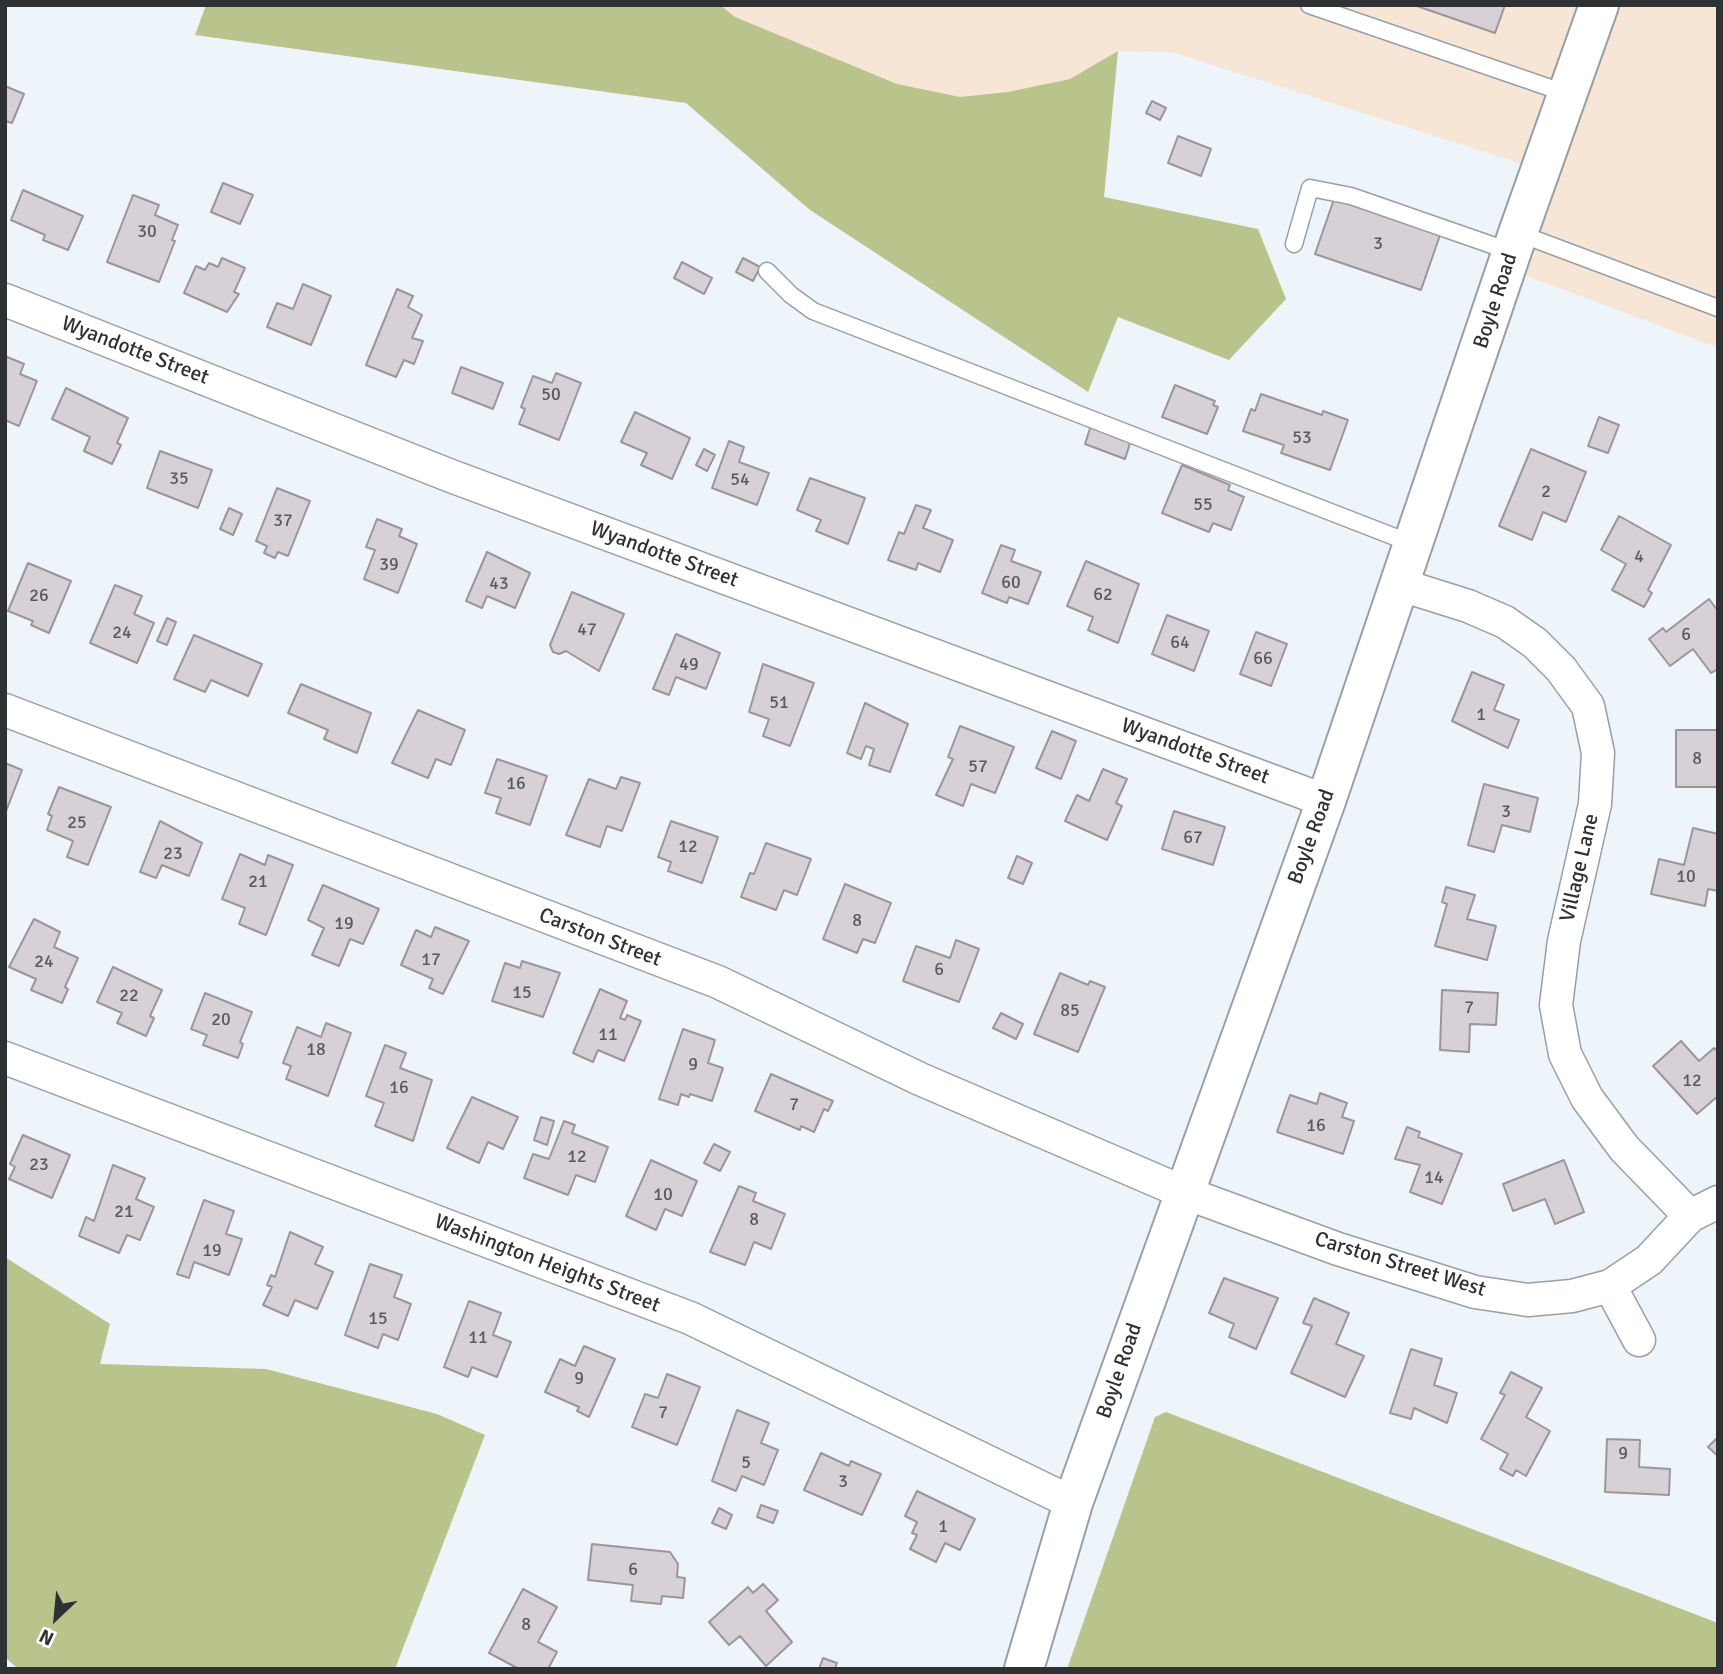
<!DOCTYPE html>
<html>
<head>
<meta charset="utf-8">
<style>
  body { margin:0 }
  #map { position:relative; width:1723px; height:1674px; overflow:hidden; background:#edf4fa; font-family:Signika,sans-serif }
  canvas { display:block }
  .frame { position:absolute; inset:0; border:7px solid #2f3234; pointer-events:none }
  .north { position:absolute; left:21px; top:1583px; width:70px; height:70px; -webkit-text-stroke:5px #fff; paint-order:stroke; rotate:206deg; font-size:19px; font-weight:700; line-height:28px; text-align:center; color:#2f3234 }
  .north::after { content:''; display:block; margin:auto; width:24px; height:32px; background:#2f3234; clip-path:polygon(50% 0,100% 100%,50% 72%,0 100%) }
</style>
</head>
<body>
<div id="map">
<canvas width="1723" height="1674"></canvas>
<div class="frame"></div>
<div class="north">N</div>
</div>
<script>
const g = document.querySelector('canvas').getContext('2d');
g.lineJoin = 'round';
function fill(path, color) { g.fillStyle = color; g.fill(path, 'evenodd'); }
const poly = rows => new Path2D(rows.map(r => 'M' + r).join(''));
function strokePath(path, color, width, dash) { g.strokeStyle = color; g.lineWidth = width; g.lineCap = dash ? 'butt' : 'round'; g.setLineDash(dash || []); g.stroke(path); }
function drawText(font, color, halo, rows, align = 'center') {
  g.font = font + ' Signika,sans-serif'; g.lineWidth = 5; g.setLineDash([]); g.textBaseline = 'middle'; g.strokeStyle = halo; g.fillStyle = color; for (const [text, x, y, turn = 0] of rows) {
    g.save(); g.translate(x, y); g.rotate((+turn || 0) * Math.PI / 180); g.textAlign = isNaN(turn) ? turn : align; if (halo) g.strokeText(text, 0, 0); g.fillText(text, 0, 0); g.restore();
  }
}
fill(poly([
  [206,5,1718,5,1718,348,1506,268,1541,170,1172,52,1118,51,1057,221,686,103,195,35]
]), '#f7e6d5');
fill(poly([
  [206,5,720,5,735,17,897,84,960,97,1008,92,1070,79,1118,51,1104,197,1258,229,1286,299,1229,360,1118,317,1088,392,810,210,686,103,195,35],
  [5,1257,110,1324,100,1364,266,1369,437,1414,485,1435,395,1669,18,1669,5,1657],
  [1166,1412,1718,1623,1718,1669,1067,1669,1155,1417]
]), '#b9c48d');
const building = poly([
  [1414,5,1505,5,1495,33,1414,5],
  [5,86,24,94,12,123,5,121,5,86],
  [1152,101,1166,108,1160,120,1146,113,1152,101],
  [1178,136,1211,149,1201,176,1168,163,1178,136],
  [223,183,253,195,240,224,211,212,223,183],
  [23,190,83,216,68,250,43,240,45,235,11,220,23,190],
  [133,195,159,205,155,215,178,225,172,240,175,241,159,282,107,262,133,195],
  [1334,199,1440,235,1421,290,1315,254,1334,199],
  [222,258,245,268,234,292,239,294,227,312,184,293,196,266,205,270,209,263,218,267,222,258],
  [743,258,760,267,753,281,736,272,743,258],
  [682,262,712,278,704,294,674,278,682,262],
  [303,284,331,296,311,345,267,327,277,303,293,309,303,284],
  [397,289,413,296,408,307,422,315,412,338,423,341,414,364,404,360,396,377,366,365,397,289],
  [5,356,24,364,20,374,37,381,19,426,5,420,5,356],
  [461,367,503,383,493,409,452,393,461,367],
  [556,373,581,383,559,440,519,424,525,409,521,407,533,376,552,383,556,373],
  [1175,385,1215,401,1213,405,1218,407,1207,434,1162,417,1175,385],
  [66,388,128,418,117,443,121,445,112,464,84,451,90,437,52,419,66,388],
  [1261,394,1322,415,1323,411,1348,420,1330,470,1281,453,1284,445,1243,431,1251,409,1255,411,1261,394],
  [635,412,690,438,672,479,641,465,647,453,621,442,635,412],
  [1599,417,1619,425,1608,453,1588,446,1599,417],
  [1092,422,1132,437,1125,459,1085,444,1092,422],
  [729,441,744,447,739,462,769,473,757,505,712,488,729,441],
  [704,449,715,455,707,471,696,465,704,449],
  [1531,449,1586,472,1566,522,1543,512,1532,540,1499,526,1531,449],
  [160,451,212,470,198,508,147,488,160,451],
  [1182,465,1230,485,1228,490,1244,497,1231,530,1213,523,1209,532,1162,513,1182,465],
  [810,478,865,498,848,544,816,531,821,520,797,510,810,478],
  [277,488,310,501,288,556,278,552,275,558,264,553,267,546,256,541,277,488],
  [916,505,931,510,923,528,953,540,940,572,918,563,916,570,888,560,899,532,904,534,916,505],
  [229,508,242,514,233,535,220,529,229,508],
  [1619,516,1671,545,1648,590,1652,593,1644,607,1612,590,1626,564,1601,550,1619,516],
  [377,519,402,529,399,536,417,544,398,593,364,579,375,550,366,547,377,519],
  [1001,545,1015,550,1011,561,1041,572,1028,604,1009,597,1007,603,982,593,1001,545],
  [487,552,530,573,515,608,487,596,482,608,466,601,487,552],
  [1086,561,1139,584,1118,643,1088,630,1093,617,1067,606,1086,561],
  [28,563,71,581,49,633,31,625,33,621,8,611,28,563],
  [115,585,142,596,134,614,154,623,137,663,90,643,115,585],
  [572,592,624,614,599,671,566,651,559,654,553,652,550,645,572,592],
  [1709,599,1718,611,1718,669,1711,673,1693,649,1670,666,1649,639,1663,628,1666,632,1709,599],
  [1167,615,1209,631,1194,671,1152,654,1167,615],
  [167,618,176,622,167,645,157,641,167,618],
  [1256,632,1287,644,1271,686,1240,674,1256,632],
  [676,634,720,653,706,689,676,677,669,695,653,689,676,634],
  [194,635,262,664,248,696,211,680,205,692,174,679,194,635],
  [763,664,814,683,790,746,763,736,769,719,749,712,763,664],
  [1472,672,1504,685,1494,710,1519,720,1508,748,1452,721,1472,672],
  [301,684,371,713,357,753,324,739,328,730,288,713,301,684],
  [865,703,908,724,890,772,869,765,874,749,866,746,861,759,847,753,865,703],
  [418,710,465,730,451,765,436,759,428,778,392,763,418,710],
  [960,726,1014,747,995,793,971,784,963,806,936,795,953,759,948,757,960,726],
  [1676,730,1718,730,1718,787,1676,787,1676,730],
  [1052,731,1076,741,1061,779,1036,768,1052,731],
  [497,759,547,776,530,825,496,813,501,798,485,793,497,759],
  [5,763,22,770,5,814,5,763],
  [1103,769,1127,779,1116,803,1122,806,1107,840,1065,821,1077,795,1089,801,1103,769],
  [621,777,640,783,622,831,607,826,600,847,566,835,589,779,616,789,621,777],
  [1484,784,1538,798,1530,832,1502,825,1494,852,1468,845,1484,784],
  [59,787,111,807,88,865,67,857,73,841,47,830,52,816,48,814,59,787],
  [1174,811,1225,827,1213,865,1162,849,1174,811],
  [160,821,202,843,189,876,162,865,156,878,140,872,160,821],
  [671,821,718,837,702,883,668,871,671,862,658,857,671,821],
  [1693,828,1718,834,1718,891,1708,889,1705,906,1651,894,1659,859,1684,865,1693,828],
  [766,843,811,859,797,895,784,890,776,910,741,897,750,873,754,874,766,843],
  [240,854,265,865,268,855,293,865,266,935,239,924,245,908,222,899,240,854],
  [1017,856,1032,863,1023,884,1008,878,1017,856],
  [845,884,891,903,875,943,863,939,857,953,823,939,845,884],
  [323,885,379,909,363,944,350,939,339,966,312,955,324,928,308,920,323,885],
  [1446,887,1475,895,1467,919,1496,926,1487,960,1435,946,1447,904,1442,902,1446,887],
  [34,919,60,932,54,947,78,958,65,987,68,989,62,1003,31,990,36,979,9,967,34,919],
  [435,927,469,941,443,994,429,988,433,979,401,965,416,930,431,937,435,927],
  [956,940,979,949,959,1002,903,981,916,946,950,958,956,940],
  [522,961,560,973,543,1017,492,1001,505,963,520,968,522,961],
  [113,967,162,990,150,1016,154,1018,146,1036,117,1023,122,1013,97,1002,113,967],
  [1060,973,1088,985,1090,981,1105,987,1078,1052,1034,1034,1060,973],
  [600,989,627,1001,620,1018,625,1020,627,1015,641,1021,624,1061,598,1050,593,1062,573,1053,600,989],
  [1442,990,1498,993,1496,1025,1470,1024,1469,1052,1440,1050,1442,990],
  [205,993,252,1012,240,1042,243,1044,238,1058,203,1045,207,1035,191,1029,205,993],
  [1001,1013,1023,1024,1016,1039,993,1028,1001,1013],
  [326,1023,351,1033,328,1096,286,1079,291,1066,283,1063,297,1027,321,1037,326,1023],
  [683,1029,715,1040,708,1063,723,1068,712,1101,690,1094,689,1097,681,1094,678,1105,659,1099,683,1029],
  [1681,1041,1699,1061,1714,1048,1718,1052,1718,1096,1697,1114,1653,1066,1681,1041],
  [385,1045,406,1053,400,1068,432,1080,413,1141,375,1126,384,1103,366,1096,385,1045],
  [771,1074,833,1101,828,1111,824,1109,814,1132,801,1126,800,1130,755,1111,771,1074],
  [1320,1093,1347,1103,1342,1117,1354,1121,1343,1154,1277,1132,1290,1095,1317,1104,1320,1093],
  [472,1097,518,1117,503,1149,488,1142,479,1163,447,1148,472,1097],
  [541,1117,554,1121,547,1145,534,1140,541,1117],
  [564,1121,575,1125,572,1133,608,1147,595,1182,576,1175,568,1195,524,1178,533,1154,549,1159,564,1121],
  [1407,1127,1420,1132,1418,1137,1462,1154,1442,1204,1410,1192,1420,1165,1395,1159,1407,1127],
  [23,1135,70,1155,52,1198,9,1179,15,1167,10,1164,23,1135],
  [714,1144,730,1152,720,1171,704,1163,714,1144],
  [651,1160,697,1181,682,1216,665,1209,656,1230,626,1216,651,1160],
  [1564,1160,1584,1212,1555,1224,1545,1199,1513,1211,1503,1184,1564,1160],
  [113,1165,145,1178,136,1199,154,1207,140,1240,127,1235,119,1253,79,1236,86,1217,94,1221,113,1165],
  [739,1186,756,1193,753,1201,785,1214,771,1249,754,1242,745,1265,710,1252,739,1186],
  [204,1200,234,1211,226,1234,242,1239,229,1275,194,1262,189,1278,177,1274,204,1200],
  [290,1232,323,1247,315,1264,333,1272,317,1309,295,1300,288,1316,263,1305,272,1287,267,1285,271,1275,275,1277,290,1232],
  [370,1264,402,1275,394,1297,411,1304,398,1340,383,1334,378,1348,345,1335,370,1264],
  [1224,1278,1278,1298,1256,1349,1229,1337,1234,1324,1209,1313,1224,1278],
  [1314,1298,1349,1313,1336,1344,1364,1356,1345,1397,1291,1373,1312,1326,1303,1323,1314,1298],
  [469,1301,501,1313,493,1335,511,1342,497,1377,472,1367,468,1377,444,1367,469,1301],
  [584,1346,615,1359,589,1417,577,1411,579,1407,545,1392,560,1359,575,1366,584,1346],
  [1411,1349,1442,1359,1434,1385,1457,1393,1447,1423,1414,1408,1411,1419,1390,1413,1411,1349],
  [1511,1372,1542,1388,1526,1417,1550,1431,1526,1476,1516,1470,1513,1476,1500,1469,1508,1454,1481,1439,1505,1395,1500,1393,1511,1372],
  [667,1374,700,1387,677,1445,632,1427,645,1394,658,1398,667,1374],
  [737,1410,769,1423,761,1443,778,1450,764,1485,742,1476,736,1491,712,1481,737,1410],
  [1718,1437,1718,1456,1708,1447,1718,1437],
  [1607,1439,1640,1440,1639,1467,1670,1469,1669,1495,1605,1492,1607,1439],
  [821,1453,849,1466,851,1461,881,1474,862,1515,804,1490,821,1453],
  [917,1491,975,1519,960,1550,945,1543,936,1562,910,1549,917,1535,912,1533,917,1522,905,1516,917,1491],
  [761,1505,778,1511,773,1523,757,1517,761,1505],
  [719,1508,732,1515,726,1529,712,1523,719,1508],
  [592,1544,670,1552,678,1564,677,1577,685,1578,683,1598,662,1596,661,1604,631,1601,633,1585,588,1580,592,1544],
  [763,1584,778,1600,766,1611,792,1642,766,1666,740,1636,729,1645,709,1622,748,1587,753,1593,763,1584],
  [523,1589,557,1607,538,1642,557,1652,548,1669,519,1669,489,1653,523,1589],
  [823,1658,837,1663,835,1669,819,1669,823,1658]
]);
fill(building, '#d7d0d6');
strokePath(building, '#9c959b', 2);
const lane = poly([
  [1309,5,1568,94],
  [1518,233,1718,308],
  [1294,244,1310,188,1351,196,1512,252],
  [767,271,791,295,813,311,1413,544]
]);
const street = poly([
  [5,300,451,476,1326,801],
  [1401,585,1468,606,1505,622,1535,643,1561,669,1588,706,1598,753,1595,804,1564,941,1556,1005,1565,1054,1587,1098,1624,1148,1690,1216],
  [5,710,718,982,920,1079,1183,1192,1338,1249,1475,1292,1528,1300,1572,1296,1610,1286,1649,1260,1690,1216,1718,1202],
  [5,1058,690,1318,1073,1503],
  [1610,1286,1639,1340]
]);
const secondary = poly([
  [1024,1669,1073,1503,1326,801,1518,233,1599,5]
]);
strokePath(lane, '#989fa5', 19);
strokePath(street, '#989fa5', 35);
strokePath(secondary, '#989fa5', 42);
strokePath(lane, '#fff', 16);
strokePath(street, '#fff', 32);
strokePath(secondary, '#fff', 38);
drawText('18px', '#595a5c', null, [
  ["30",147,232],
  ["3",1378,244],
  ["50",551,395],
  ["53",1302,438],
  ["35",179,479],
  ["54",740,480],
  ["2",1546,492],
  ["55",1203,505],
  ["37",283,521],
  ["4",1639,557],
  ["39",389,565],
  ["60",1011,583],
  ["43",499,584],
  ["62",1103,595],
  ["26",39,596],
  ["47",587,630],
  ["24",122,633],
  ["6",1686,635],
  ["64",1180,643],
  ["66",1263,659],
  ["49",689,665],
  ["51",779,703],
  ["1",1481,715],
  ["8",1697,759],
  ["57",978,767],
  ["16",516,784],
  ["3",1506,812],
  ["25",77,823],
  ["67",1193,838],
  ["12",688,847],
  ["23",173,854],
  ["10",1686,877],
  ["21",258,882],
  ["8",857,921],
  ["19",344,924],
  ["17",431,960],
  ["24",44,962],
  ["6",939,970],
  ["15",522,993],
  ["22",129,996],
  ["7",1469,1008],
  ["85",1070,1011],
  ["20",221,1020],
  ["11",608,1035],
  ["18",316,1050],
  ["9",693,1065],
  ["12",1692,1081],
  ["16",399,1088],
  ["7",794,1105],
  ["16",1316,1126],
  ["12",577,1157],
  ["23",39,1165],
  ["14",1434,1178],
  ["10",663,1195],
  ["21",124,1212],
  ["8",754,1220],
  ["19",212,1251],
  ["15",378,1319],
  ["11",478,1338],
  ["9",579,1379],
  ["7",663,1413],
  ["9",1623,1454],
  ["5",746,1463],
  ["3",843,1482],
  ["1",943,1527],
  ["6",633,1570],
  ["8",526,1625]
]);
drawText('21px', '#2f3234', '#fff', [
  ["Boyle Road",1496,301,-72],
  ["Wyandotte Street",135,351,21],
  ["Wyandotte Street",664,555,20],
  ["Wyandotte Street",1195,752,20],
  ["Boyle Road",1312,837,-70],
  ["Village Lane",1580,868,-77],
  ["Carston Street",600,938,21],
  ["Washington Heights Street",547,1264,21],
  ["Carston Street West",1400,1265,17],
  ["Boyle Road",1120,1371,-71]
]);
</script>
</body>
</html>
